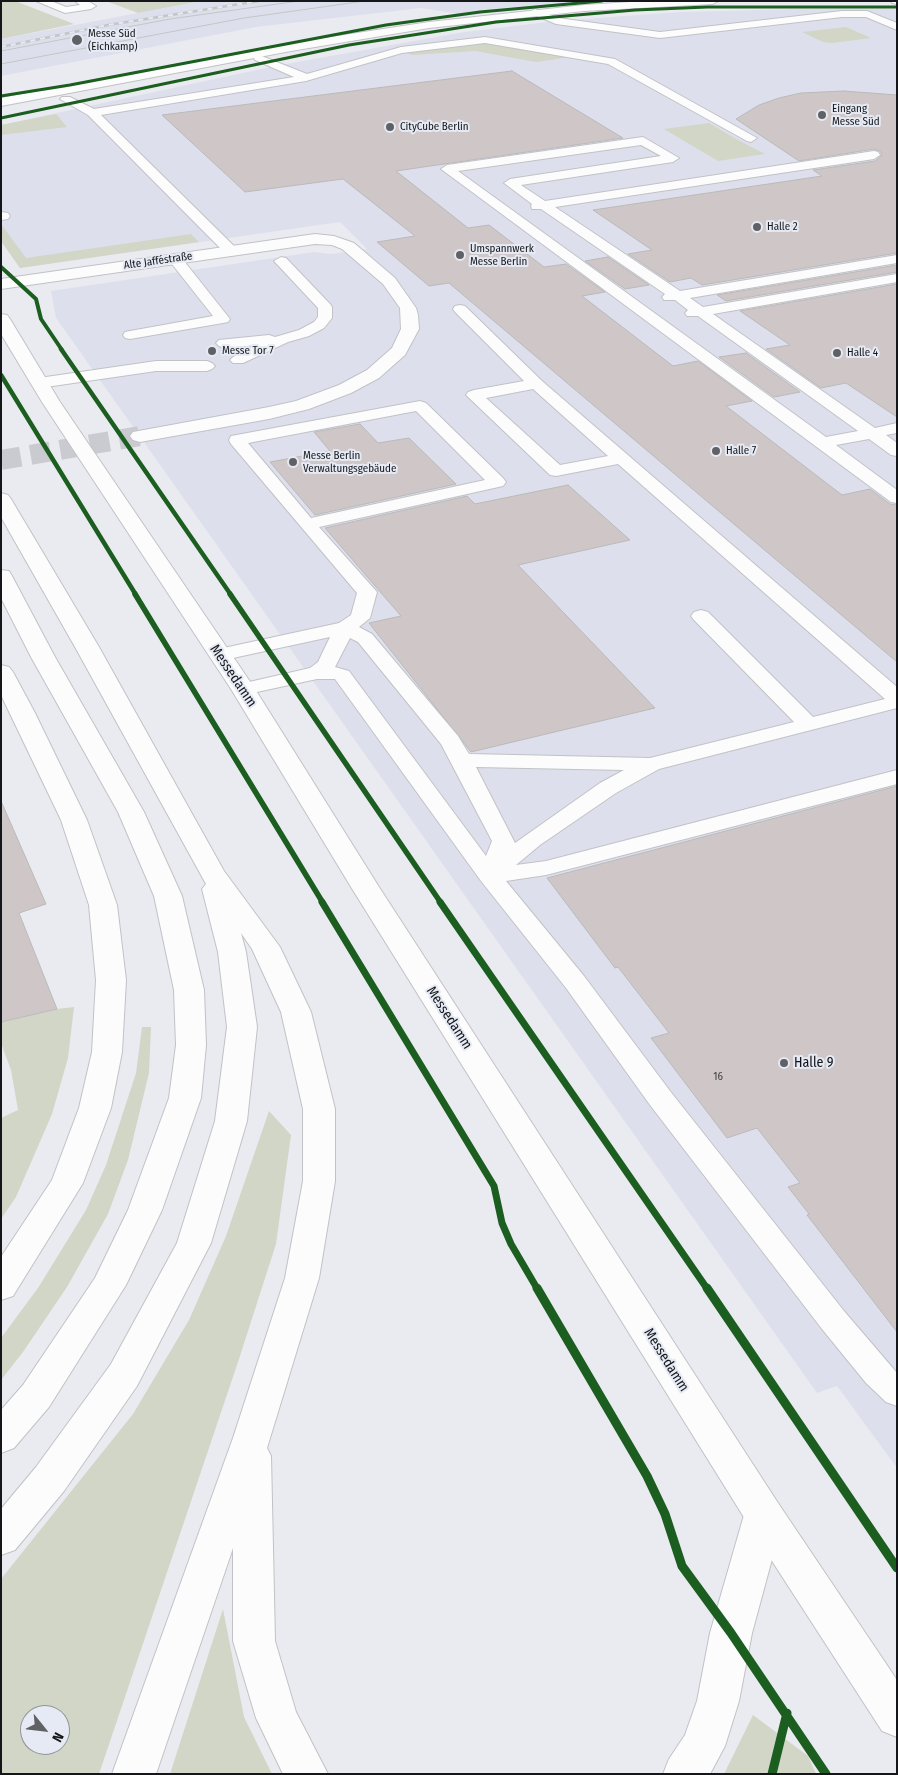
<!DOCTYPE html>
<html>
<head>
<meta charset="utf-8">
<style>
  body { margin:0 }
  #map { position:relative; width:898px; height:1775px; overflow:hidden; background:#eaebf0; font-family:"Fira Sans Condensed",sans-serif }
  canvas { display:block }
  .frame { position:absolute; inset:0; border:2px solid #141619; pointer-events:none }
  .north { position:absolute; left:20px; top:1705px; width:50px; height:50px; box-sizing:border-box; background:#e6eaf4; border:1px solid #92959c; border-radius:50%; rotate:119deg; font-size:14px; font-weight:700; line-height:20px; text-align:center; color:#141619 }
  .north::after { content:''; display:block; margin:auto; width:18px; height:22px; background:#5f6164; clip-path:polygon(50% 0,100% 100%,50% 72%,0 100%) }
</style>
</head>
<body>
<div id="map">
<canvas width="898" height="1775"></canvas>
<div class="frame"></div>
<div class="north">N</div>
</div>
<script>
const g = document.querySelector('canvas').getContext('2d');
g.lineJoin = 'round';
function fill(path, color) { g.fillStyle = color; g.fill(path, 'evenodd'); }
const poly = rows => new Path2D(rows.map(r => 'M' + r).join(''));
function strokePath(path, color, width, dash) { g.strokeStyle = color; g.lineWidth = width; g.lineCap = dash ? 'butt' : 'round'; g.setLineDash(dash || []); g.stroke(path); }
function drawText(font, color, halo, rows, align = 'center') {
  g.font = font + ' "Fira Sans Condensed",sans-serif'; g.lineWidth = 4; g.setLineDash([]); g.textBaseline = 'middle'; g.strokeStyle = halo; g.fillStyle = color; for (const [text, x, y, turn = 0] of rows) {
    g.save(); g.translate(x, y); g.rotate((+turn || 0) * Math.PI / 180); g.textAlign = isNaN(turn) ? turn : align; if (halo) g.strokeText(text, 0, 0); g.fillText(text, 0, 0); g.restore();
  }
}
fill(poly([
  [201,1,590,1,458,14,421,8,256,27,1,76,1,39],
  [797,9,897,9,897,1468,837,1386,817,1393,56,318,51,291,314,252,331,254,367,249,340,222,20,268,1,241,1,125,275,66,464,32,556,21,680,12]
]), '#dde0ec');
fill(poly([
  [1,1,15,1,74,24,1,39],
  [106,1,201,1,138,13],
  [846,27,871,38,832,43,823,42,802,32],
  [487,43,571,57,536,62,475,51,413,55,406,53],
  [56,114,67,127,1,135,1,125],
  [709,123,738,140,765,154,718,161,664,129],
  [1,224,26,258,191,234,199,242,20,268,1,241],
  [74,1007,68,1058,52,1114,16,1197,1,1219,1,1118,18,1110,11,1070,1,1043,1,1022,57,1009],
  [142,1027,151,1027,149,1073,128,1160,108,1214,67,1287,23,1352,1,1380,1,1338,38,1288,86,1210,106,1165,136,1073],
  [269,1111,291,1135,276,1244,239,1359,99,1774,1,1774,1,1579,133,1414,189,1320,226,1236],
  [30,1715,60,1715,60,1745,30,1745],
  [223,1609,244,1717,272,1774,170,1774],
  [753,1715,808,1756,816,1774,724,1774]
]), '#d1d6c7');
const building = poly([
  [512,71,623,138,396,171,468,228,489,225,544,267,566,264,605,292,582,296,673,366,698,361,752,401,726,406,842,495,870,489,890,504,897,505,897,662,449,283,429,286,377,242,415,236,343,179,245,192,162,115,512,71],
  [844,91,897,95,897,253,702,285,691,278,670,282,628,254,652,250,593,210,822,176,813,170,875,161,882,155,880,151,874,149,799,161,736,119,759,105,779,98,801,93,844,91],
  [608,257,649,285,625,289,585,261,608,257],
  [897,265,897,272,726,301,717,295,897,265],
  [897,284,897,417,846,383,821,388,766,349,790,345,740,311,897,284],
  [746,353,800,392,774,397,719,357,746,353],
  [360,424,378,443,409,438,456,484,315,515,270,462,330,451,314,432,360,424],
  [568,485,630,540,518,565,655,708,471,752,369,623,401,616,325,528,467,496,475,504,568,485],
  [897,786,897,1332,807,1215,809,1214,788,1187,800,1183,757,1128,727,1138,651,1038,669,1033,618,967,615,968,547,878,897,786],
  [1,801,46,904,19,913,57,1009,1,1022,1,801]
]);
fill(building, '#cec6c7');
strokePath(building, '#bbbabb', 1);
strokePath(poly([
  [1,460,140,436]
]), '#cacbd0', 20, [20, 10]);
const lane = poly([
  [36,1,51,1,66,7,80,5,75,1,88,1,96,6,91,9,65,13,36,1],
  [535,9,558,18,660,32,842,11,867,11,897,23,897,30,866,17,842,17,660,38,556,24,532,14,530,12,535,9],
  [485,37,615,59,757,138,751,142,747,141,608,64,485,43,402,53,306,81,101,115,235,247,237,250,230,254,225,253,88,115,60,99,62,97,70,97,94,109,294,77,255,60,254,58,259,55,307,74,401,47,485,37],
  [643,137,679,158,673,162,521,185,545,201,874,151,878,152,880,155,874,159,555,207,680,291,897,255,897,263,690,298,703,307,897,274,897,282,713,314,875,428,897,423,897,433,886,435,897,443,897,456,891,455,869,439,836,445,897,490,897,503,891,502,441,169,447,165,643,137],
  [641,145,661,156,510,179,504,183,532,204,531,206,532,209,541,209,665,294,662,297,664,300,675,300,688,310,685,313,687,316,698,316,858,431,826,437,458,171,641,145],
  [1,212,8,213,10,216,8,219,1,220,1,212],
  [175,255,180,256,230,319,228,322,223,323,130,339,125,338,123,335,125,332,130,331,213,316,168,259,175,255],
  [281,257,286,258,330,304,332,307,332,318,324,328,309,336,288,342,243,363,233,363,230,360,233,357,257,345,224,348,219,346,216,343,219,340,269,335,275,337,299,330,314,322,318,317,318,308,274,261,281,257],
  [460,305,465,306,542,381,897,687,897,708,659,769,616,793,540,845,516,865,546,861,897,770,897,784,546,875,506,881,584,976,670,1091,844,1311,897,1373,897,1406,886,1402,866,1383,822,1329,650,1105,566,988,481,881,335,679,317,679,243,695,236,693,233,689,236,685,310,668,318,662,330,637,219,661,212,659,209,655,212,651,219,649,339,623,351,615,357,593,231,444,229,440,231,436,420,401,426,403,503,478,506,482,503,486,319,527,377,592,370,618,359,627,372,634,458,736,469,754,650,758,794,722,694,620,691,616,694,612,701,610,708,612,813,717,885,699,618,464,556,476,550,475,466,395,468,392,474,390,524,381,455,312,453,309,455,306,460,305],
  [533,389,608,456,560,465,486,398,533,389],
  [416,411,485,480,311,518,248,443,416,411],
  [350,638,358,642,441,744,492,841,486,856,349,671,335,667,350,638],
  [476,767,624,770,600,783,515,843,476,767],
  [156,361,207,361,212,363,215,366,212,369,207,371,156,371,39,388,33,386,31,383,33,380,39,378,156,361]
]);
const secondary = poly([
  [646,1,718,1,713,4,584,11,429,28,291,51,1,106,1,98,291,43,429,22,584,5,646,1],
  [891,1,897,1,897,4,892,3,891,1],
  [315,234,334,236,354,243,395,278,416,308,418,315,419,329,405,355,379,378,351,393,309,409,269,419,140,442,133,440,130,436,133,432,269,407,296,401,339,385,367,370,392,348,401,329,400,308,383,284,342,249,332,245,315,244,1,289,1,279,315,234],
  [1,314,7,315,10,319,60,402,255,689,379,887,778,1503,897,1680,897,1737,882,1731,750,1527,351,887,231,689,42,402,1,334,1,314]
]);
const highway = poly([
  [1,493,8,495,11,499,99,647,224,871,280,947,311,1012,335,1109,335,1181,319,1278,267,1448,271,1456,275,1641,296,1712,328,1774,283,1774,256,1718,233,1641,233,1548,156,1774,112,1774,233,1438,285,1278,303,1181,303,1109,281,1012,252,949,241,933,246,952,257,1027,247,1121,211,1243,137,1386,64,1491,15,1550,1,1555,1,1509,36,1467,111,1364,177,1243,215,1121,227,1027,218,952,202,889,206,884,75,647,1,517,1,493],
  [1,570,9,571,12,576,55,657,144,812,182,896,204,990,206,1045,201,1098,162,1210,126,1285,49,1407,14,1448,1,1453,1,1410,23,1385,95,1278,128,1210,169,1098,176,1045,174,990,154,896,118,812,31,657,1,598,1,570],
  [1,665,9,667,13,672,35,713,87,820,117,905,126,980,122,1052,111,1108,83,1183,13,1296,1,1300,1,1257,52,1180,79,1108,92,1052,96,980,89,905,61,820,1,695,1,665],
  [764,1498,778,1503,784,1515,752,1633,739,1701,725,1746,710,1774,663,1774,669,1759,685,1735,697,1701,710,1633,744,1515,750,1503,764,1498]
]);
strokePath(lane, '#c1c2c6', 2);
strokePath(secondary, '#c1c2c6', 2);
strokePath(highway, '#c1c2c6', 2);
fill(lane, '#fcfcfd');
fill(secondary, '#fcfcfd');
fill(highway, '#fcfcfd');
strokePath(poly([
  [1,51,170,19,299,1],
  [1,64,244,18,365,1]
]), '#c5c5c6', 1);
const rail = poly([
  [1,47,108,25,259,1]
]);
strokePath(rail, '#c5c5c6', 2.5);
strokePath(rail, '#e6eaf4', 2, [5]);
strokePath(poly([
  [1,96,70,85,386,25,480,12,602,1],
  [1,118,349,45,496,22,635,10,707,7,897,7]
]), '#1b5e20', 3);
strokePath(poly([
  [1,267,36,299,41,319,62,350]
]), '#1b5e20', 4);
strokePath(poly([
  [61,349,231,595],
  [1,375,136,595]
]), '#1b5e20', 4.5);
strokePath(poly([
  [135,594,323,903],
  [230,594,441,903]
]), '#1b5e20', 5.5);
strokePath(poly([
  [322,902,494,1186,502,1223,511,1244,538,1290],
  [440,902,708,1290]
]), '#1b5e20', 7);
strokePath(poly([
  [537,1288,647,1476,665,1514,682,1566,731,1633,826,1774],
  [707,1288,897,1568],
  [772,1774,787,1713]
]), '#1b5e20', 9);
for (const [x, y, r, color] of [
  [77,40,6,"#5f6164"],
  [822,115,5,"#5f6164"],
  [390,127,5,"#5f6164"],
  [757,227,5,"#5f6164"],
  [460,255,5,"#5f6164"],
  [212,351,5,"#5f6164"],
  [837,353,5,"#5f6164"],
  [716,451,5,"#5f6164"],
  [293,462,5,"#5f6164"],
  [784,1063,5,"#5f6164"]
]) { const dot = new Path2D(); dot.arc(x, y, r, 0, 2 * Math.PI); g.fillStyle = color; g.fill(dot); strokePath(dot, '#e6eaf4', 2); }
drawText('11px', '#141619', '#e6eaf4', [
  ["Messe Süd",88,34],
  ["(Eichkamp)",88,47],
  ["Eingang",832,109],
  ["Messe Süd",832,122],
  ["CityCube Berlin",400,127],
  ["Halle 2",767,227],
  ["Umspannwerk",470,249],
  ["Messe Berlin",470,262],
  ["Messe Tor 7",222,351],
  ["Halle 4",847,353],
  ["Halle 7",726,451],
  ["Messe Berlin",303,456],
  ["Verwaltungsgebäude",303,469]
], 'left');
drawText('11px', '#141619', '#e6eaf4', [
  ["Alte Jafféstraße",158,261,-8]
]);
drawText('11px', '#424244', null, [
  ["16",718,1077]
]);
drawText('14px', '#141619', '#e6eaf4', [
  ["Messedamm",233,676,56],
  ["Messedamm",449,1018,57],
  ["Messedamm",666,1360,58]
]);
drawText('14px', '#141619', '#e6eaf4', [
  ["Halle 9",794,1063]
], 'left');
</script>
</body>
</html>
